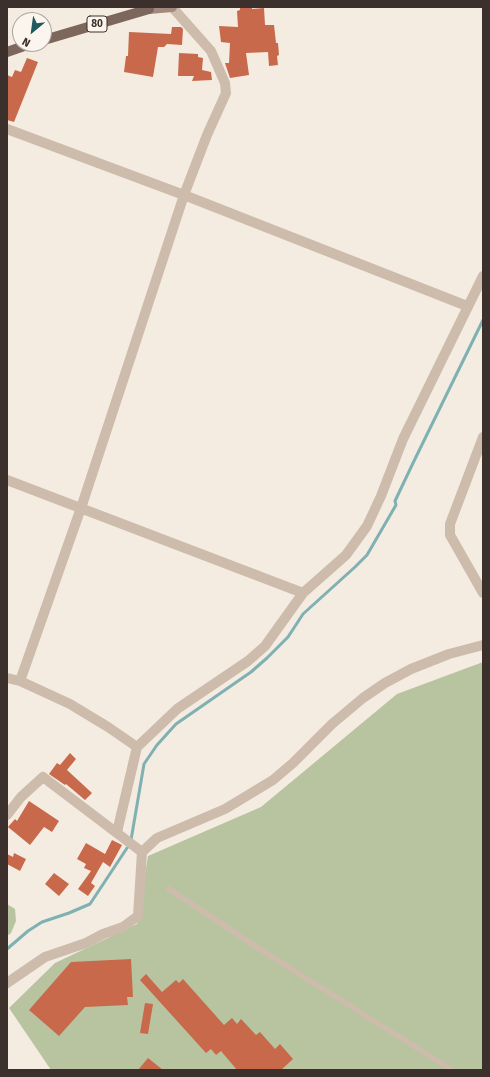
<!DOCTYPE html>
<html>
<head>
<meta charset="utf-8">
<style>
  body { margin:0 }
  #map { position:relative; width:490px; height:1077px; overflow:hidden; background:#f4ebe1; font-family:"Fira Sans",sans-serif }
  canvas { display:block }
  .frame { position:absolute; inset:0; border:8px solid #3b302b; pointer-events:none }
  .north { position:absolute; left:12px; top:12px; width:40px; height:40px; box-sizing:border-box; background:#fbf5ee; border:1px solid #aea6a0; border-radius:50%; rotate:209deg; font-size:11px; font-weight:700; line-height:16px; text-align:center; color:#3b302b }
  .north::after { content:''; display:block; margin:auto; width:14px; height:18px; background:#1f5a5e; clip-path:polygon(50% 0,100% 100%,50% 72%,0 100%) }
</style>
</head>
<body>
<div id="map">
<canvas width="490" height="1077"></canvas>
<div class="frame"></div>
<div class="north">N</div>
</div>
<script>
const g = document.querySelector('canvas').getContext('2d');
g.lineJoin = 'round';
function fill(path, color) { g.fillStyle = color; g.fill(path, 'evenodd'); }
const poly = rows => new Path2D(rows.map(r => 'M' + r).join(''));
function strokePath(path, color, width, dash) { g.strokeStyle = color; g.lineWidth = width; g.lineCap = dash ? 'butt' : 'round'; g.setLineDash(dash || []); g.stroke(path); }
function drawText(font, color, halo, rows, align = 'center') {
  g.font = font + ' "Fira Sans",sans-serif'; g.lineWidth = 3; g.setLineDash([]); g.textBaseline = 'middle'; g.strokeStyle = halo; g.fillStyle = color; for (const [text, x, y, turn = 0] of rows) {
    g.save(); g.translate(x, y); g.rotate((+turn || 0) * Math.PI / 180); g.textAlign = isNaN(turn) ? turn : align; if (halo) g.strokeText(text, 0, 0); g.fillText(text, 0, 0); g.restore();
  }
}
fill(poly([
  [483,662,483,1070,51,1070,9,1008,55,963,137,924,148,856,261,807,397,694],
  [7,904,15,909,16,921,11,933,7,936]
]), '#b8c4a0');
strokePath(poly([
  [131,840,144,764,157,745,176,724,251,672,267,658,288,637,303,614,355,567,367,555,396,505,395,501,414,461,483,320],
  [7,949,28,931,42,922,69,913,90,904,129,845]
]), '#7fb0b2', 3);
fill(poly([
  [240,7,252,7,252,9,264,8,265,25,274,25,276,43,278,43,279,55,277,56,278,65,269,66,268,52,246,53,249,75,230,78,225,63,229,63,230,43,221,42,219,26,238,27,237,11,240,10],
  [172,27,181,27,183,29,182,45,167,44,164,47,158,47,153,77,124,72,126,56,128,56,129,32,171,34],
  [179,53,198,54,198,57,203,58,202,70,211,72,212,80,192,81,194,76,178,76],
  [27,58,38,62,14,122,7,120,7,75,12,77,15,70,21,72],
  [70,753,76,759,67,770,92,793,85,800,66,784,65,785,49,774,57,763,60,765],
  [29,801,59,821,52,832,44,827,30,845,8,827,15,819,17,821],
  [112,840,122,845,110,867,103,862,91,883,95,886,88,896,78,889,91,871,84,868,86,864,77,859,86,843,105,854],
  [14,853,26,859,20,871,7,864,7,854,13,857],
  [54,873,69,884,59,896,45,884],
  [131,959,133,997,127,997,128,1005,85,1007,59,1036,29,1010,71,962],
  [146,974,162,992,176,980,179,983,183,979,224,1025,232,1018,237,1024,241,1019,256,1035,260,1032,275,1049,280,1044,293,1059,281,1070,237,1070,221,1051,216,1055,211,1049,206,1053,140,980],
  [145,1003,153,1004,148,1034,140,1033],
  [148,1058,163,1070,138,1070]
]), '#c8694b');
strokePath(poly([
  [169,889,258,948,452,1070]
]), '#cdbbac', 5.5);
strokePath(poly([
  [7,129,184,195,467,306],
  [483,437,450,524,450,535,483,593],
  [7,480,303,593],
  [7,678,20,681,70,704,108,727,137,747],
  [20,681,81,508,184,195,207,135,226,93,225,83,211,51,172,7],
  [7,815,21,797,43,777,142,852],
  [117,832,137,747,177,709,248,661,265,646,303,593,346,555,367,526,381,496,403,439,483,276],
  [7,983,45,957,86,943,103,934,123,927,138,916,142,852,157,838,225,809,273,780,293,763,332,724,363,698,385,683,411,669,449,654,483,645]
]), '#cdbbac', 10);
strokePath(poly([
  [149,9,172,7]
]), '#a18a7d', 10);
strokePath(poly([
  [44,40,149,9,149,7],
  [7,52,30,44]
]), '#7d675c', 10);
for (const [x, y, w] of [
  [97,24,20]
]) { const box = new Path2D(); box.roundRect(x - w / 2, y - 8, w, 16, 3); g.fillStyle = '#fbf5ee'; g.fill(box); strokePath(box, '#3b302b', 1); }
drawText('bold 10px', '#3b302b', null, [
  ["80",97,24]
]);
</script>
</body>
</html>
